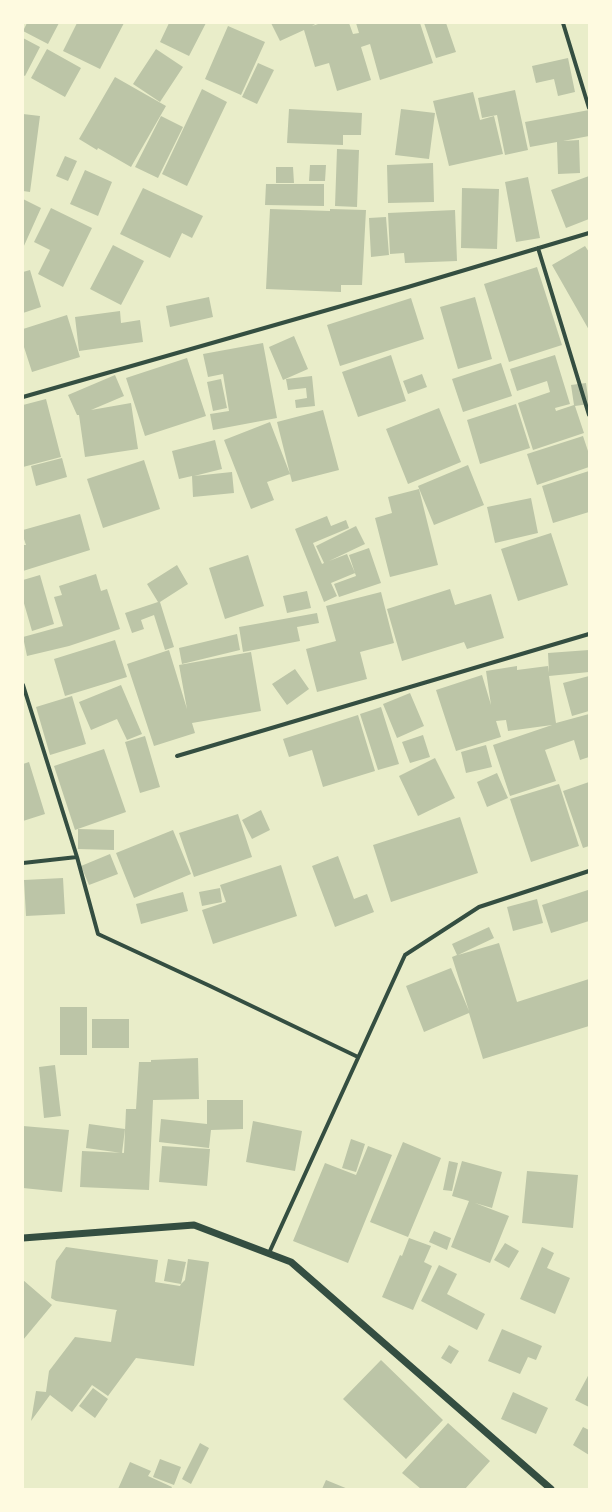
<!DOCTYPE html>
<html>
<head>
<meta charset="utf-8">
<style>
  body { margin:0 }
  #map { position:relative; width:612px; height:1512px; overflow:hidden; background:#e9edc9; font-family:Inter,sans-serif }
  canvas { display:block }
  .frame { position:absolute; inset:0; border:24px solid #fefae0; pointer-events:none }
</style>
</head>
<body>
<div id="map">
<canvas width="612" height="1512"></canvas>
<div class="frame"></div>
</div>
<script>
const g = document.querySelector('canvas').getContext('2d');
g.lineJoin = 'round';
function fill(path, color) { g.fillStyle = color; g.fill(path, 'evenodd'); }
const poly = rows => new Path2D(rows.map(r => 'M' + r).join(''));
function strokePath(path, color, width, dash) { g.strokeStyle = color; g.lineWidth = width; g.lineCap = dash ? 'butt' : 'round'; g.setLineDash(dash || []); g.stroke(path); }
fill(poly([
  [27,23,59,23,48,44,23,31],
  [77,23,124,23,100,69,63,51],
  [169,23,206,23,189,56,160,42],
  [271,23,317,23,312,26,321,23,349,23,353,34,359,33,356,23,420,23,433,63,380,80,370,44,361,47,371,80,337,91,329,63,315,67,304,30,280,41],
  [424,23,446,23,456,52,436,58],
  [228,26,265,42,241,95,205,79],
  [23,38,40,47,25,76,23,75],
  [47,49,81,68,65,97,31,78],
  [156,49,183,67,160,102,133,84],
  [568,58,575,92,558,96,554,79,536,83,532,66],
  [258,63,274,70,257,104,242,97],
  [115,77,166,106,131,167,98,148,97,150,79,139],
  [202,89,227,102,187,186,162,174],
  [515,90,528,150,505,155,497,115,482,118,478,98],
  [473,92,480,120,494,116,503,154,449,166,433,101],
  [289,109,362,113,361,135,343,135,343,145,287,143],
  [401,109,435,113,429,159,395,155],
  [589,110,589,136,563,141,579,140,580,173,558,174,557,142,530,147,525,122],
  [23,114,40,116,30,192,23,191],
  [161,116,183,127,158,178,135,167],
  [337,149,359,150,357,207,335,206],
  [65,156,77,161,68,181,56,176],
  [433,163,434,202,388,203,387,165],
  [310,165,326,165,325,181,309,181],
  [276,167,293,167,294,183,276,183],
  [85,170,112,182,98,216,70,204],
  [589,176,589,219,566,228,551,190],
  [528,177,540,238,516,242,505,182],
  [266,184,324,184,324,206,265,205],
  [143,188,203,216,192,238,182,233,170,258,120,234],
  [462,188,499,189,497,249,461,248],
  [23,199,41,208,23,248],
  [51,208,92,228,63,287,38,274,50,250,34,242],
  [270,209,330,211,330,209,366,210,362,285,341,285,341,292,266,289],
  [455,210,457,261,405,263,404,253,390,254,388,213],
  [386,217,389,255,371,257,369,218],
  [113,245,144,261,121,305,90,289],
  [585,246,589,252,589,330,552,265],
  [537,267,562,345,509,362,484,284],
  [30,270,41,307,23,313,23,272],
  [209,297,213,317,170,327,166,306],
  [475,297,492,359,458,369,440,307],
  [411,298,424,339,340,366,327,325],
  [120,311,121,323,140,320,143,342,79,351,75,317],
  [67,315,80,357,32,372,23,344,23,329],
  [294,336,308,369,283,380,269,347],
  [263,343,277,418,213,430,210,414,229,411,223,374,208,377,203,354],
  [391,355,406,401,358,417,342,372],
  [555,355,570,404,555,408,556,411,574,405,571,385,586,383,589,404,575,406,584,433,533,450,518,403,550,392,547,381,517,391,510,369],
  [187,358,206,416,145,436,126,378],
  [501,363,512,396,463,412,452,379],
  [422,374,427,387,408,394,403,381],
  [115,375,124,396,91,410,131,403,138,449,85,457,79,415,77,415,68,395],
  [312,376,315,406,296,408,295,400,307,398,306,388,288,390,286,379],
  [221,379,227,408,213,411,207,382],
  [46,399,61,457,23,467,23,405],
  [516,404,530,448,480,464,467,420],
  [439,408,461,462,408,484,386,429],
  [323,410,339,470,292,482,277,422],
  [270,422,290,474,267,482,274,500,251,509,224,440],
  [583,436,589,454,589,467,537,485,527,454],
  [215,440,222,469,194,476,232,472,234,493,193,497,192,476,179,479,172,451],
  [62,458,67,477,36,486,31,466],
  [144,460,160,509,103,528,87,479],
  [468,465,484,505,434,525,418,486],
  [589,471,589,512,553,523,542,486],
  [419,489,438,565,390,577,375,518,392,513,388,497],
  [531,498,538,533,495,543,487,507],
  [80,514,90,550,23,571,23,545,26,545,23,536,23,530],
  [327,516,331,526,346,520,349,528,313,543,322,564,324,563,316,546,356,526,365,544,329,561,347,554,355,573,331,583,337,596,324,602,295,529],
  [551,533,568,585,518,601,501,549],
  [369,548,381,583,339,597,334,584,356,576,349,555],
  [248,555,264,606,225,619,209,568],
  [177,565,188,584,160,602,174,647,165,650,154,615,141,620,144,629,132,633,125,613,158,602,147,584],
  [96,574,101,591,107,589,120,629,69,646,27,656,23,637,63,626,54,597,62,595,59,586],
  [40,575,54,624,32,631,23,600,23,580],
  [450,589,455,605,491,594,504,638,467,649,464,642,402,661,387,609],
  [307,591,311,608,287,613,283,596],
  [381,592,394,643,360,652,367,679,317,692,306,649,336,641,326,606],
  [317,613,319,623,297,627,300,641,243,652,239,627],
  [237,634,240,650,182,664,179,648],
  [115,640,127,677,65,696,54,659],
  [169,650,187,709,179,665,251,652,261,711,192,723,195,733,154,746,127,664],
  [589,650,589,672,549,676,556,723,589,714,589,757,580,760,574,740,545,750,556,781,510,796,493,745,552,725,508,731,506,720,496,721,501,737,456,751,436,690,482,675,491,705,486,671,517,666,517,670,548,666,549,673,548,653],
  [295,669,309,689,287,705,272,684],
  [589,676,589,711,572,716,563,683],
  [121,685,142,734,127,740,117,719,91,730,79,702],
  [410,693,424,726,397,738,383,704],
  [72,696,86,744,50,755,36,707],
  [381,707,399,764,378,770,360,714],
  [358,715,375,771,323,787,312,750,289,757,283,739],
  [423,735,430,757,410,763,402,742],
  [145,736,160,787,140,793,125,742],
  [486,745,492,767,466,773,461,752],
  [104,749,126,812,75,830,54,766],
  [435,758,455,798,418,816,399,776],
  [29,762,45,814,23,821,23,764],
  [497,773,508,798,487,807,477,782],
  [589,782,589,846,583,848,563,791],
  [559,784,579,846,531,862,510,799],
  [261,810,270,830,252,839,242,820],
  [238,814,252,857,194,877,179,833],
  [460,817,478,873,391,902,373,845],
  [78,829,114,830,114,850,78,849],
  [173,830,191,874,134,898,116,853],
  [110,854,118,874,89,885,81,866],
  [338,856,354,899,367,894,374,912,335,927,312,866],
  [281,865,297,916,213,944,202,910,226,902,220,885],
  [63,878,65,914,26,916,24,880],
  [220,888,222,902,202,906,199,892],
  [588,890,589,921,551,933,542,905],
  [183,892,188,911,141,924,136,904],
  [537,899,543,923,513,931,507,907],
  [489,927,494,938,458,955,499,943,517,1002,589,979,589,1026,483,1059,469,1013,424,1032,406,986,451,968,469,1011,452,957,457,955,452,944],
  [60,1007,87,1007,87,1055,60,1055],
  [92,1019,129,1019,129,1048,92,1048],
  [198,1058,199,1099,153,1100,149,1190,80,1187,82,1151,125,1153,124,1153,126,1109,136,1109,139,1062,151,1062,151,1060],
  [55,1065,61,1116,44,1118,39,1067],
  [207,1100,243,1100,243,1129,211,1130,209,1148,159,1142,161,1119,207,1124],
  [253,1121,302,1131,295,1171,246,1162],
  [89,1124,125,1129,122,1153,86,1148],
  [23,1126,69,1130,62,1192,23,1188],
  [351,1139,365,1144,356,1172,342,1168],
  [403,1142,441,1158,408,1237,370,1222],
  [162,1146,210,1149,207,1186,159,1182],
  [368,1146,392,1155,348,1263,293,1241,325,1163,356,1175],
  [449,1161,458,1163,452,1191,443,1190],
  [462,1161,502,1172,492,1208,475,1203,509,1216,490,1263,451,1247,469,1201,452,1196],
  [527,1171,578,1175,573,1228,522,1223],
  [434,1231,451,1238,447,1250,429,1242],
  [409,1238,431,1246,424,1262,432,1266,413,1310,382,1297,400,1255,402,1256],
  [505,1243,519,1251,509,1268,494,1260],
  [66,1247,158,1260,155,1282,180,1286,181,1284,164,1281,168,1259,186,1262,181,1284,185,1280,188,1259,209,1262,194,1366,136,1358,108,1396,92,1385,72,1412,50,1395,31,1421,36,1391,46,1392,49,1371,75,1337,111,1342,116,1312,117,1310,56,1301,51,1298,56,1261],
  [542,1247,554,1253,547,1268,570,1278,555,1314,520,1299],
  [439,1265,457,1274,447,1294,485,1314,477,1330,421,1301],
  [23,1280,52,1305,23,1340],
  [502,1329,542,1346,536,1360,528,1357,520,1374,488,1361],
  [449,1345,459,1351,451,1364,441,1358],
  [381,1360,443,1420,406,1459,343,1399],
  [589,1374,589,1407,575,1400],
  [93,1388,108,1399,95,1418,79,1406],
  [513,1392,548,1408,536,1434,501,1419],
  [448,1423,490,1461,465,1489,421,1489,402,1473],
  [583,1427,589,1430,589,1455,573,1445],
  [200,1443,209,1448,191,1484,182,1479],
  [160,1459,181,1467,174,1485,153,1477],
  [130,1462,151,1471,148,1476,172,1487,171,1489,118,1489],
  [326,1480,348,1489,322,1489]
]), '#bcc5a7');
strokePath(poly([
  [563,23,589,108],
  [538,248,589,415],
  [23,397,408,287,589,233],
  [23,685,77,857,98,934,210,986,358,1057],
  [177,756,589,634],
  [23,863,77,857],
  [269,1253,405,955,479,907,589,871]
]), '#344e41', 4);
strokePath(poly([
  [23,1238,194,1225,291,1262,551,1489]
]), '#344e41', 7);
</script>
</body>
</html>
